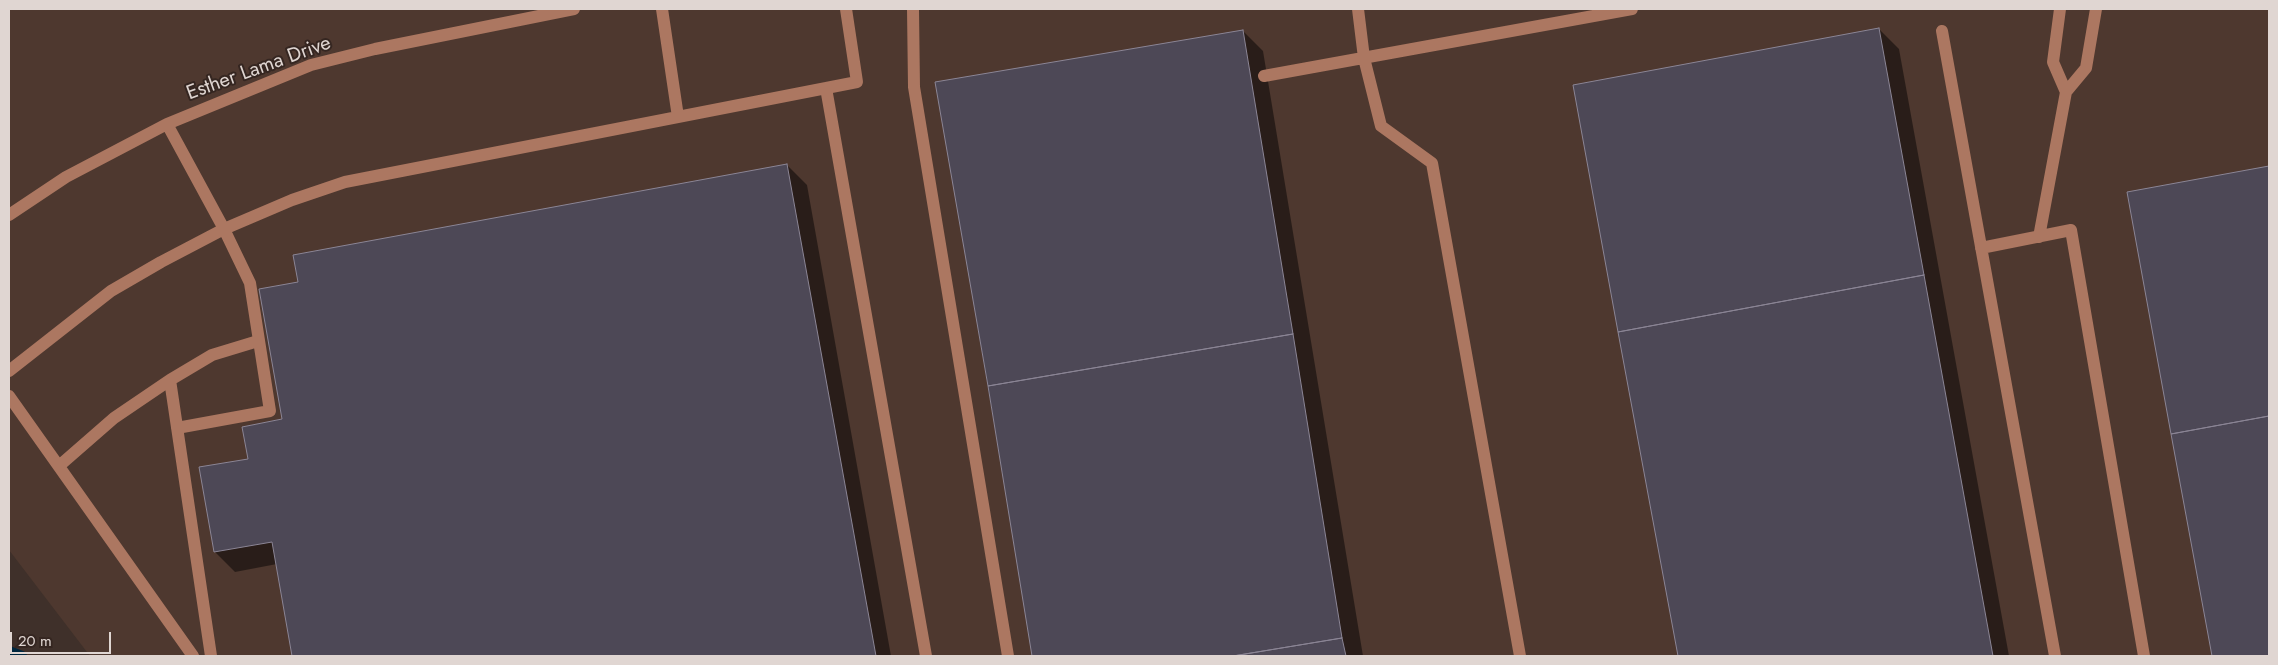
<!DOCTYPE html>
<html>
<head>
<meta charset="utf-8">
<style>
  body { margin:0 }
  #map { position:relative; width:2278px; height:665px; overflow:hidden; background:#3f302a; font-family:Jost,sans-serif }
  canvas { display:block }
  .frame { position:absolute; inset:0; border:10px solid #e0d6d2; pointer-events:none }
  .scale { position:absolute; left:10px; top:632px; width:101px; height:22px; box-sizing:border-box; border:2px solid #e0d6d2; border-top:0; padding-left:6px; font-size:15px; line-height:18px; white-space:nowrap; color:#e0d6d2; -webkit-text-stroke:4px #352621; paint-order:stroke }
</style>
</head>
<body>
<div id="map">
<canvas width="2278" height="665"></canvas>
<div class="frame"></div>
<div class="scale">20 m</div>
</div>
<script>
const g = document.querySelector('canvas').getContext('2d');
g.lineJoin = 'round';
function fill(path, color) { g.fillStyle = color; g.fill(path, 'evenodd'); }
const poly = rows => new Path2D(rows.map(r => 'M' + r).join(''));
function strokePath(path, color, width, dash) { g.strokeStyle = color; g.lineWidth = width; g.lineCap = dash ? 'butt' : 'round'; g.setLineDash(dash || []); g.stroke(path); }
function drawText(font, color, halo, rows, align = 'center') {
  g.font = font + ' Jost,sans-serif'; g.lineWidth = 4; g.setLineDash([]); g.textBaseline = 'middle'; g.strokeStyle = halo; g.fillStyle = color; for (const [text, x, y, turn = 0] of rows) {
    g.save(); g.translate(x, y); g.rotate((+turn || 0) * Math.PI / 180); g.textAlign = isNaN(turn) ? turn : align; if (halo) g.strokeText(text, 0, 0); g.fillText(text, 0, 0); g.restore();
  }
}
fill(poly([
  [9,9,2269,9,2269,656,90,656,9,550]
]), '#4e382f');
fill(poly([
  [1879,29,1899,49,2009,656,1679,656,1575,86],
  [1243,31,1263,51,1363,656,1033,656,937,83],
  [787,165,807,185,891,656,293,656,277,564,235,572,215,552,249,460,283,420,300,283],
  [2269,167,2269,656,2213,656,2129,193]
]), '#0007');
strokePath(poly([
  [9,651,22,656]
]), '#00273f', 10);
const building = poly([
  [1879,28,1924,275,1618,332,1573,85,1879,28],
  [1243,30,1293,334,988,386,935,82,1243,30],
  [787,164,876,656,292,656,272,542,214,552,199,467,248,459,242,427,282,419,259,289,298,282,293,255,787,164],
  [2269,166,2269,416,2171,434,2127,192,2269,166],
  [1924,275,1993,656,1678,656,1618,332,1924,275],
  [1293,334,1342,638,1233,656,1032,656,988,386,1293,334],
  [2269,416,2269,656,2212,656,2171,434,2269,416],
  [1342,638,1346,656,1233,656,1342,638]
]);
fill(building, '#4d4856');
strokePath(building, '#8b8595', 1);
strokePath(poly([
  [662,9,678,117],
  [913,9,914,87,1008,656],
  [1358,9,1364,58,1381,126,1432,163,1520,656],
  [2060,9,2053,62,2066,92],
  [1942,31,2055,656],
  [1264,76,1632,9],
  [826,88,926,656],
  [167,124,224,229,250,283,270,411,177,428],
  [9,215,66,177,167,124,311,65,375,49,574,9],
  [2039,237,2066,92,2086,68,2096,9],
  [1981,248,2071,230,2144,656],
  [9,371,111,291,161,262,224,229,292,200,345,182,857,82,846,9],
  [170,380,211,656],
  [9,396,193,656],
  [59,466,114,418,170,380,212,355,258,341]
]), '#ac7761', 12);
drawText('20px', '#e0d6d2', '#352621', [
  ["Esther Lama Drive",259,69,-20]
]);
</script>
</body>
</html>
